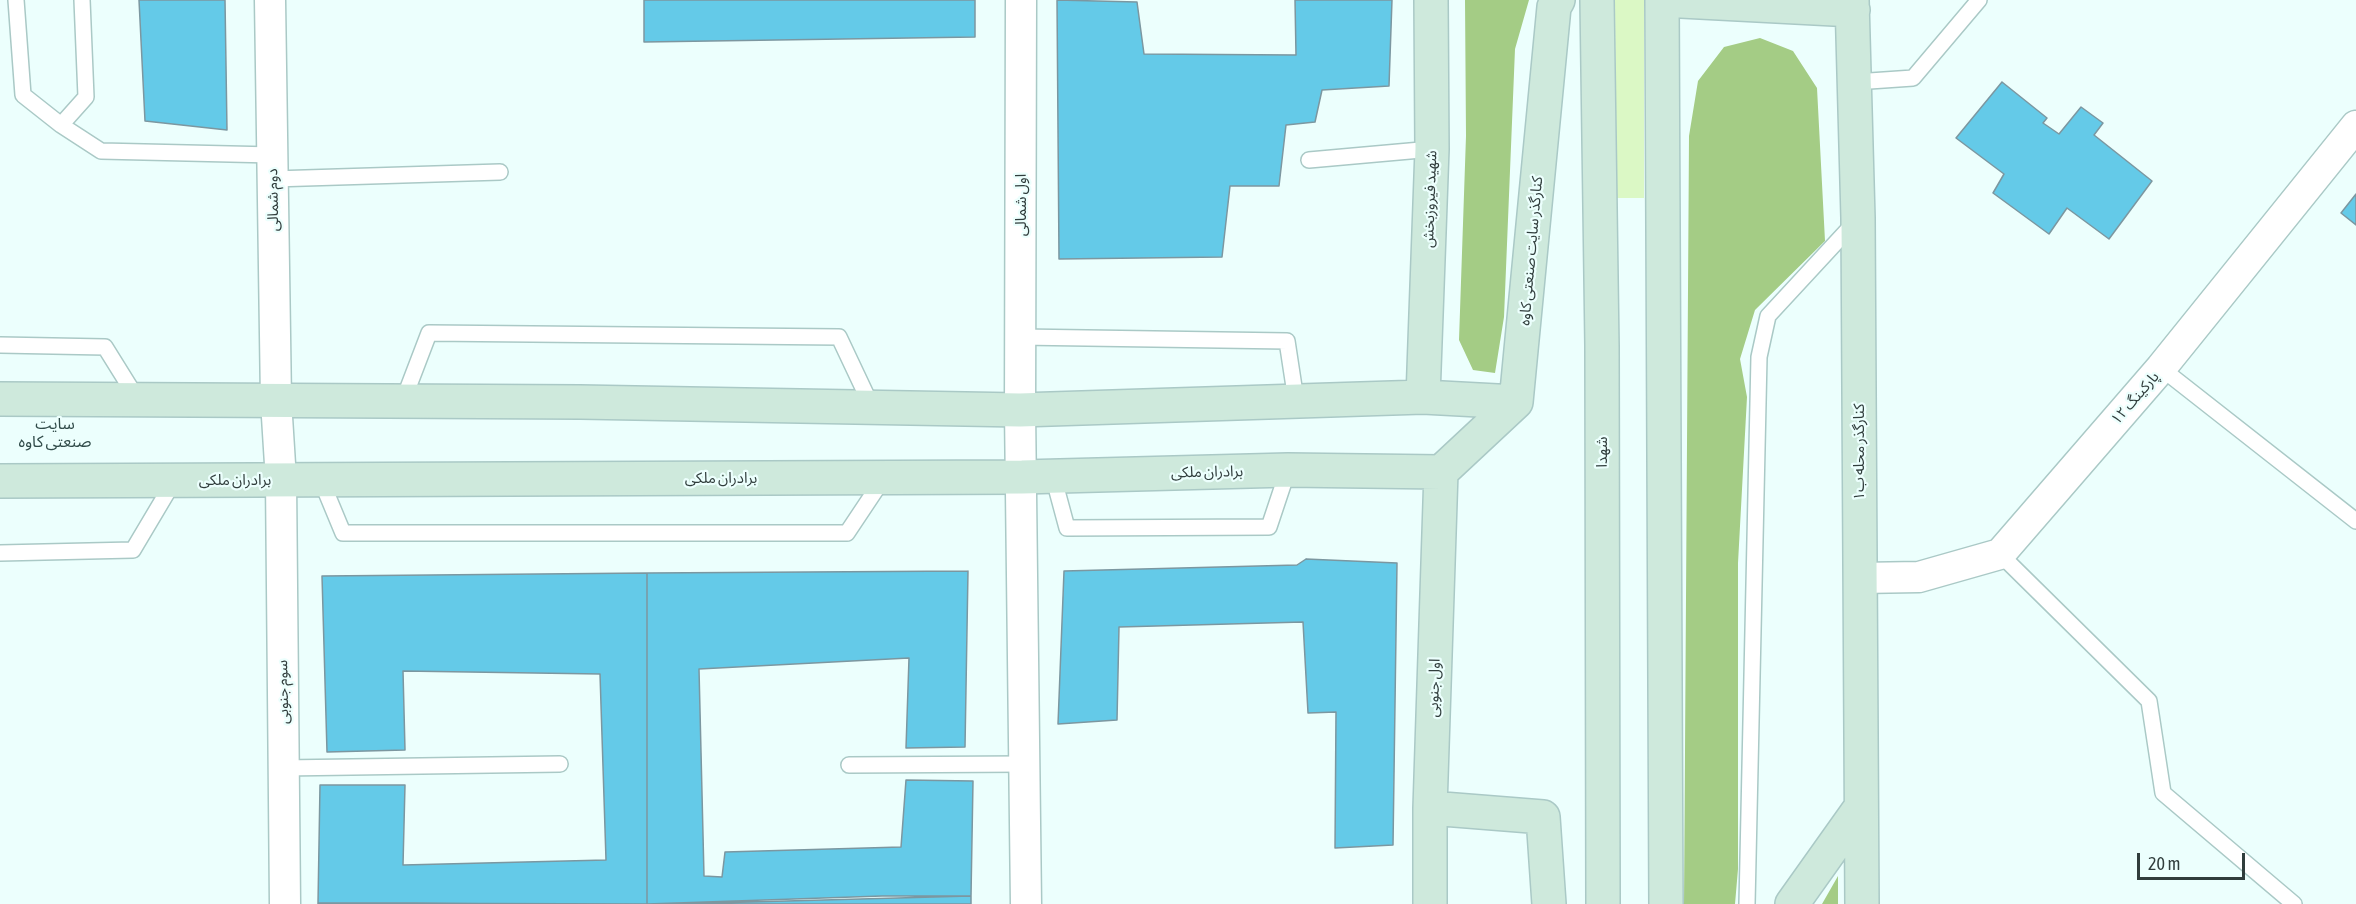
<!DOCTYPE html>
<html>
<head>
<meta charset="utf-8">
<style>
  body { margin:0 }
  #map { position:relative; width:2356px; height:904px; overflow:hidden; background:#ecfffd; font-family:"Asap Condensed",sans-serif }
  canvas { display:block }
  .scale { position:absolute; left:2137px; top:853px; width:108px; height:27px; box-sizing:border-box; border:3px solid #303d3c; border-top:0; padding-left:8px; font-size:18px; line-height:21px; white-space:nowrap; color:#303d3c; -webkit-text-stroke:4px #ecfffd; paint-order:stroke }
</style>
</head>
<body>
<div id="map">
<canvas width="2356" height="904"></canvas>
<div class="scale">20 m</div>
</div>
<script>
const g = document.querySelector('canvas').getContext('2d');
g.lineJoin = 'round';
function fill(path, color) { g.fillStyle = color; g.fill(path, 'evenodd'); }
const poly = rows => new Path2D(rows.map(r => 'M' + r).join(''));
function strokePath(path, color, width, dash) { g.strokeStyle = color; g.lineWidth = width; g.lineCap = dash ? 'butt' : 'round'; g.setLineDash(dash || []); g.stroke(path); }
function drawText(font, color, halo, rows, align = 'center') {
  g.font = font + ' "Asap Condensed","Noto Sans Arabic",sans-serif'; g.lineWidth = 4.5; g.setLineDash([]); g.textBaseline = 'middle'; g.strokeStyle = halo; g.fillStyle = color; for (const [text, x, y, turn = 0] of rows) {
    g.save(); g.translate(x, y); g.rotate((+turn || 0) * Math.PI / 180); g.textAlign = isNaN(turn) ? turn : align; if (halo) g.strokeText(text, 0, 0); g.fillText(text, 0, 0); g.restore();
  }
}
fill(poly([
  [1615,0,1644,0,1644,198,1616,198]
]), '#dbf8c5');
fill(poly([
  [1465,0,1529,0,1515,49,1504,317,1495,373,1473,370,1459,340,1466,136],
  [1760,38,1793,51,1817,88,1825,241,1755,310,1740,359,1747,397,1738,563,1738,869,1735,904,1684,904,1689,136,1698,81,1724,47],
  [1838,876,1838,904,1822,904]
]), '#a4cc85');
const building = poly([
  [139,0,225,0,227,130,145,121,139,0],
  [644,0,975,0,975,37,644,42,644,0],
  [1057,0,1137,2,1144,54,1296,55,1295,0,1392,0,1389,86,1322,90,1315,122,1286,125,1279,186,1230,186,1222,257,1059,259,1057,0],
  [2002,82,2047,118,2043,123,2059,134,2081,107,2103,123,2094,135,2152,181,2109,239,2067,208,2049,234,1993,193,2004,174,1956,138,2002,82],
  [2356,194,2356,225,2341,213,2356,194],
  [1306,559,1397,563,1393,845,1335,848,1336,712,1308,713,1303,622,1119,627,1117,720,1058,724,1064,571,1297,565,1306,559],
  [968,571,965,747,906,748,909,658,699,669,704,876,722,877,725,852,901,847,906,780,973,781,971,896,882,896,647,904,647,573,968,571],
  [647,573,647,904,318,903,320,785,405,785,403,865,606,860,600,674,403,671,405,750,327,752,322,576,647,573],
  [971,896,971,904,675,904,971,896],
  [318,903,415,903,415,904,318,904,318,903],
  [415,903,541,904,415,904,415,903]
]);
fill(building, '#64cae8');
strokePath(building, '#7c97a0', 1.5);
const lane = poly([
  [16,0,23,95,61,125,101,151,273,155],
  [1855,82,1913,78,1979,0],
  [61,125,86,97,82,0],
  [1309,160,1432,149],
  [273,179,500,172],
  [1020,337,1287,341,1296,400],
  [0,345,105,347,138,400],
  [2161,368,2356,521],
  [403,401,429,333,839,337,872,407],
  [1053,476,1067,528,1269,527,1288,470],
  [321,480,343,533,847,533,883,479],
  [0,553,133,550,174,481],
  [2000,554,2149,701,2163,793,2294,904],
  [849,765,1025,764],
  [283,768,560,764],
  [1747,904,1759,357,1768,316,1855,222]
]);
const street = poly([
  [270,0,276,401,281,480,285,904],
  [1021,0,1020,410,1026,904],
  [1860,578,1919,577,2000,554,2161,368,2356,126]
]);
const secondary = poly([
  [1597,0,1602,346,1603,904],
  [1662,0,1666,904],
  [1662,0,1853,10],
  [1852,0,1858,218,1862,904],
  [1423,397,1432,149,1431,0],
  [0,399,580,402,1020,410,1423,397,1516,402],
  [1441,472,1516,402,1554,7,1558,0],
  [0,481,1022,477,1288,470,1441,472],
  [1430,808,1543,817,1549,904],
  [1430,904,1430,808,1441,472],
  [1792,904,1861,807]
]);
strokePath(lane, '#aac9c6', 18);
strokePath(street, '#aac9c6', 33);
strokePath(secondary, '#aac9c6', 36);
strokePath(lane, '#fff', 15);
strokePath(street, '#fff', 30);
strokePath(secondary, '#cee9dc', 33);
drawText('15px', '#303d3c', '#ecfffd', [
  ["شهید فیروزبخش",1430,199,-88],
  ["دوم شمالی",273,200,-91],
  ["اول شمالی",1021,205,-90],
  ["کنارگذر سایت صنعتی کاوه",1531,251,-85],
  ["پارکینگ ۱۲",2135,398,-49],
  ["شهدا",1602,452,-90],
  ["کنارگذر محله ب۱",1859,452,-90],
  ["برادران ملکی",1207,472,-1],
  ["برادران ملکی",721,478],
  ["برادران ملکی",235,480],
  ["اول جنوبی",1434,688,-88],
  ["سوم جنوبی",283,692,-91]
]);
drawText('16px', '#304b49', '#ecfffd', [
  ["سایت",55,424],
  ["صنعتی کاوه",55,442]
]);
</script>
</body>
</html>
